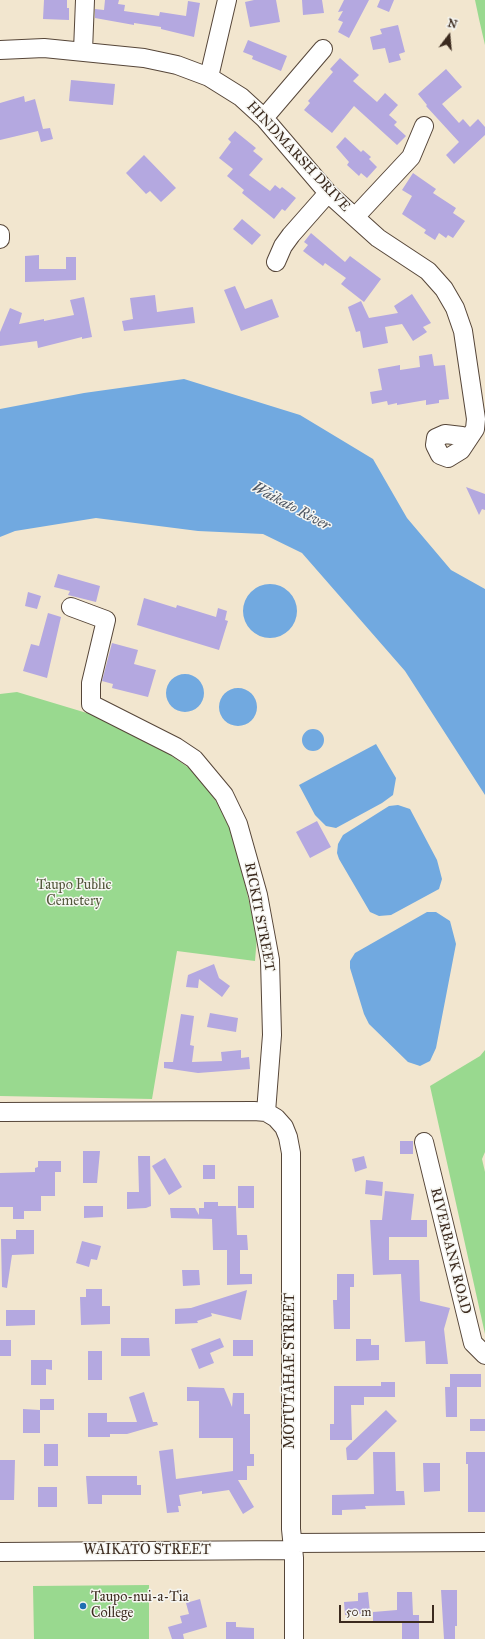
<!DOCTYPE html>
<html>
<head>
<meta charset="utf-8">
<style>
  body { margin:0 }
  #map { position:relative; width:485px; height:1639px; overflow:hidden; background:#f2e6cf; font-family:"IM FELL Great Primer",serif }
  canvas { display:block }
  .north { position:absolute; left:429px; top:16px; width:40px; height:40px; -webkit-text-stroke:3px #f6f6f2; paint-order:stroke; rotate:16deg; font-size:11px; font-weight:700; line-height:16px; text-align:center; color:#3b2a1e }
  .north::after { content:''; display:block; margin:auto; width:14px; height:18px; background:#3b2a1e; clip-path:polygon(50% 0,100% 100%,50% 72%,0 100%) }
  .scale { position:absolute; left:339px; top:1605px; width:95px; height:18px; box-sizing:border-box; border:2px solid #3b2a1e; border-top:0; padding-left:5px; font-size:12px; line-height:14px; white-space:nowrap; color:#3b2a1e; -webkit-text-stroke:3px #f6f6f2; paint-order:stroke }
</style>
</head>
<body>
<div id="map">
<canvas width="485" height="1639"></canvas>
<div class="north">N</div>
<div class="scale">50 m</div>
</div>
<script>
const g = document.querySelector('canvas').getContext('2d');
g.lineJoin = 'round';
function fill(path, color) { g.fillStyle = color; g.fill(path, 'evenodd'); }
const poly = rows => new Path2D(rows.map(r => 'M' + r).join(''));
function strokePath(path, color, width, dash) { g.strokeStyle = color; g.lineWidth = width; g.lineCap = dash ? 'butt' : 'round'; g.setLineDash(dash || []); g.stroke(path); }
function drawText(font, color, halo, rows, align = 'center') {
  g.font = font + ' "IM FELL Great Primer",serif'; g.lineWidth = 3; g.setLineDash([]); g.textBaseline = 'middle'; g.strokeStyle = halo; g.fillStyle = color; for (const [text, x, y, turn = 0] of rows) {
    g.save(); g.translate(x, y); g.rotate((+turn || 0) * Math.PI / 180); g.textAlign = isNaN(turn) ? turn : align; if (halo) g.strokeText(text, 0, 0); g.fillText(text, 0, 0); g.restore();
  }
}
fill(poly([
  [475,0,485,0,485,45,479,19],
  [17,692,130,726,196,773,231,822,257,937,255,961,177,951,152,1099,0,1096,0,694],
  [485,1050,485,1152,482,1159,485,1172,485,1334,430,1086,480,1056],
  [149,1585,149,1639,34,1639,33,1586]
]), '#99d98f');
fill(poly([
  [184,379,300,415,373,459,407,518,451,570,485,589,485,795,405,671,302,553,263,534,198,531,96,518,15,531,0,537,0,409,84,393],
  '243 611a27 27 0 1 1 54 0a27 27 0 1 1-54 0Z',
  '166 693a19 19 0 1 1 38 0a19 19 0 1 1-38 0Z',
  '219 707a19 19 0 1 1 38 0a19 19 0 1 1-38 0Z',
  '302 740a11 11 0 1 1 22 0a11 11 0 1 1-22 0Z',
  [376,744,396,778,393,795,382,803,336,828,326,826,315,815,299,785],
  [398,805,410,809,437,860,442,879,439,889,391,915,379,916,370,912,339,859,337,853,338,844,343,835,389,806],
  [427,912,436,912,450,921,456,944,436,1048,430,1061,420,1066,408,1062,369,1024,364,1014,350,968,350,961,355,953]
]), '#71a9e0');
fill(poly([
  [44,0,67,0,67,8,69,8,69,20,43,19],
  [105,0,119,0,118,4,125,5,124,11,159,16,160,12,186,16,188,1,200,3,194,37,161,29,161,27,134,23,134,25,95,18,95,9,104,10],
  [254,0,276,0,280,22,250,27,245,2],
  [302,0,322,0,324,13,303,15],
  [344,0,369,0,349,38,338,32,343,22,338,20,343,11,338,12],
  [380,0,394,0,389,12,377,7],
  [398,25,405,52,399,54,401,60,389,63,385,48,373,50,370,37,382,34,380,29],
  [248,40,287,56,281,71,252,59,253,56,243,52],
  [340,58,359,75,353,81,377,102,385,93,398,105,389,115,397,122,394,125,406,136,397,145,354,106,332,133,304,110,310,103,308,101,333,72,330,69],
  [446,69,462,87,442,104,459,123,463,119,470,127,478,119,485,127,485,135,454,164,446,155,459,142,426,106,427,105,418,94],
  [71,80,115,84,113,105,69,101],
  [24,96,25,102,35,99,43,129,50,128,53,139,41,142,38,131,0,140,0,103],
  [235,131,256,148,253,151,263,159,249,175,270,191,275,185,280,189,282,187,296,198,285,211,282,209,274,219,242,193,244,190,227,176,233,169,219,158,231,142,228,139],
  [345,137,361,152,363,150,371,157,369,159,377,167,367,178,361,173,359,176,347,165,349,162,336,147],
  [144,155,176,188,161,202,150,191,146,194,126,173],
  [413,173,436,189,433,193,456,208,453,213,465,221,453,238,448,235,446,238,439,233,435,240,424,233,426,230,402,214,412,196,402,190],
  [242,219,261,235,252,245,233,229],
  [311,233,345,262,350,256,381,279,364,302,341,284,346,278,325,263,323,266,303,251,308,245,304,242],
  [39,255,39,269,66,269,66,257,76,257,76,280,25,282,25,256],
  [235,286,245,309,272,299,279,317,241,331,224,290],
  [412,294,431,323,423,327,427,332,413,341,402,324,385,327,388,343,363,348,360,331,356,332,348,307,361,301,369,318,398,313,394,306],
  [155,295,157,312,193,307,195,323,124,331,122,321,133,319,130,298],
  [84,297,92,337,82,339,82,337,38,348,37,341,0,346,0,332,10,308,22,313,19,324,44,319,44,321,74,315,70,300],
  [432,354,434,366,445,365,449,399,439,400,439,403,426,405,426,400,397,405,397,403,388,405,387,401,372,404,370,392,382,390,378,369,400,365,400,370,420,367,419,356],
  [466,487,485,494,485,510,482,509,479,515],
  [58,574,100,586,96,602,68,595,70,591,54,587],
  [28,592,41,596,37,609,25,606],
  [144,598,176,608,177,605,216,617,218,608,227,611,225,620,228,621,219,650,137,625],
  [48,613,61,617,47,678,23,671,31,644,39,646],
  [112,643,138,650,134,664,156,670,148,697,112,688,113,684,102,681],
  [317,821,331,847,310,858,296,832],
  [214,964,219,978,230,986,222,997,199,979,198,988,186,987,188,975],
  [210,1013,238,1018,236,1032,207,1027],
  [181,1014,194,1016,190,1045,194,1046,192,1062,222,1061,221,1052,241,1050,241,1058,249,1057,250,1069,198,1073,164,1068,164,1062,173,1062],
  [400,1141,413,1141,413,1154,400,1154],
  [83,1151,100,1151,97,1183,83,1183],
  [138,1156,150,1156,151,1206,146,1208,127,1209,127,1192,139,1192],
  [364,1156,367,1168,355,1172,352,1159],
  [165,1158,182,1187,169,1195,152,1166],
  [38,1161,61,1161,61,1172,55,1172,55,1196,41,1196,41,1211,24,1211,24,1219,13,1219,13,1207,0,1207,0,1173,35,1172,35,1168,38,1167],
  [203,1165,215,1165,215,1179,203,1179],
  [366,1180,383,1182,382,1196,365,1194],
  [238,1186,254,1186,254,1208,238,1208],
  [385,1191,414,1194,411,1220,427,1220,427,1237,389,1237,389,1260,419,1260,420,1301,450,1308,444,1329,448,1364,426,1364,425,1341,405,1342,401,1274,373,1275,370,1220,382,1220],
  [204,1202,218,1202,218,1206,236,1206,237,1235,247,1235,248,1250,240,1250,240,1274,252,1274,252,1284,227,1285,227,1250,213,1250,212,1219,171,1218,170,1208,195,1208,199,1215,199,1208,204,1208],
  [84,1206,103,1206,103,1217,84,1218],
  [16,1230,34,1230,34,1254,12,1255,7,1288,2,1287,1,1239,16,1239],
  [82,1241,101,1246,97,1260,91,1259,89,1267,76,1263],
  [182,1270,199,1270,200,1285,183,1286],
  [337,1274,354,1274,354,1287,350,1287,350,1329,334,1329,333,1300,337,1300],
  [86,1289,102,1289,102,1306,110,1306,110,1324,81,1325,80,1297,86,1297],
  [247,1290,241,1320,211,1313,212,1316,197,1321,198,1323,175,1324,175,1309,191,1308],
  [6,1310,35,1310,35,1325,6,1326],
  [121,1338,149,1338,150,1356,121,1356],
  [220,1338,224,1347,210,1353,214,1363,199,1369,191,1349],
  [356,1339,371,1339,371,1345,379,1345,379,1360,356,1361],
  [0,1340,11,1340,11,1356,0,1356],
  [233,1340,253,1340,253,1356,233,1356],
  [88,1351,102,1351,102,1380,88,1380],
  [31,1360,52,1360,52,1370,46,1369,46,1385,31,1385],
  [450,1374,481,1374,481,1387,457,1387,457,1417,446,1417,445,1387,453,1387,450,1387],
  [381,1382,395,1382,395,1397,364,1397,364,1405,351,1405,352,1440,330,1440,330,1424,334,1424,334,1386,381,1386],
  [187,1387,224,1388,232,1407,233,1393,244,1393,244,1414,250,1414,250,1454,254,1454,254,1466,247,1466,247,1480,238,1480,254,1507,243,1514,229,1490,202,1494,202,1491,179,1495,181,1506,178,1506,179,1512,167,1513,159,1451,173,1449,176,1479,233,1471,233,1438,199,1438,199,1401,187,1401],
  [144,1392,153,1422,157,1422,158,1425,127,1434,110,1434,110,1437,88,1437,88,1413,107,1413,107,1422,137,1422,129,1397],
  [40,1399,54,1399,54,1410,40,1410,40,1433,23,1433,23,1409,40,1410],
  [386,1410,397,1421,357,1460,347,1460,346,1448],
  [470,1419,485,1419,485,1431,470,1431],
  [44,1444,58,1444,58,1466,44,1466],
  [373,1452,395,1452,396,1491,404,1491,405,1505,365,1506,366,1509,342,1510,342,1515,332,1515,332,1495,374,1494],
  [466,1452,485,1452,485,1512,468,1512,468,1464,466,1464],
  [0,1460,15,1460,14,1500,0,1500],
  [423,1463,440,1463,440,1491,424,1492],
  [86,1476,137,1476,137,1485,141,1485,141,1495,102,1495,102,1504,88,1504],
  [38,1487,57,1487,57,1507,38,1507],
  [441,1590,457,1590,457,1626,455,1626,455,1639,444,1639],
  [368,1592,370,1613,345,1615,344,1602,358,1601,358,1593],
  [397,1592,412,1592,413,1615,419,1615,419,1639,402,1639,402,1621,373,1623,373,1612,397,1610],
  [200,1599,207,1627,183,1634,184,1639,172,1639,168,1627,182,1623,180,1616,189,1614,186,1603],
  [226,1622,236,1622,236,1627,254,1628,254,1639,226,1639]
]), '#b4a8e0');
const minor = poly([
  [0,50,44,48,144,58,177,65,209,77,241,97,264,118,328,193,378,238,428,271,444,289,455,308,463,331,476,419,475,429,461,450,448,458,440,455,435,445,436,438,445,434,462,436,467,439],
  [83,51,85,0],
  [209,77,227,0],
  [264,118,323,49],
  [355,217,411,157,424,126],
  [0,234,0,239],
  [276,262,283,246,291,235,328,193],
  [71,607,106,620,91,683,91,704,176,747,194,759,224,795,238,824,258,895,270,960,272,1035,266,1112],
  [0,1112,254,1111,266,1112,276,1118,284,1127,288,1137,291,1153,291,1529,294,1558,294,1639],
  [424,1142,473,1343,485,1355],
  [292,1543,485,1542],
  [0,1552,293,1550]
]);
strokePath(minor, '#564639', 20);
strokePath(minor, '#fff', 18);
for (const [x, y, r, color] of [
  [83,1606,4,"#1f6fb2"]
]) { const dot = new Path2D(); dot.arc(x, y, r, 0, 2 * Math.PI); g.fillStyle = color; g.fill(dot); strokePath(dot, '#f6f6f2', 1.5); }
drawText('14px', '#3b2a1e', '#f6f6f2', [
  ["HINDMARSH DRIVE",298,157,47],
  ["RICKIT STREET",259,917,79],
  ["RIVERBANK ROAD",450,1251,76],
  ["MOTUTĀHAE STREET",291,1371,-90],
  ["WAIKATO STREET",147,1551]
]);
drawText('14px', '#52563a', '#f6f6f2', [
  ["Taupo Public",74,886],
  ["Cemetery",74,902]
]);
drawText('14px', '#3b2a1e', '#f6f6f2', [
  ["Taupo-nui-a-Tia",91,1598],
  ["College",91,1614]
], 'left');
drawText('italic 15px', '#4e5662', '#f6f6f2', [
  ["Waikato River",291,507,28]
]);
</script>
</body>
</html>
